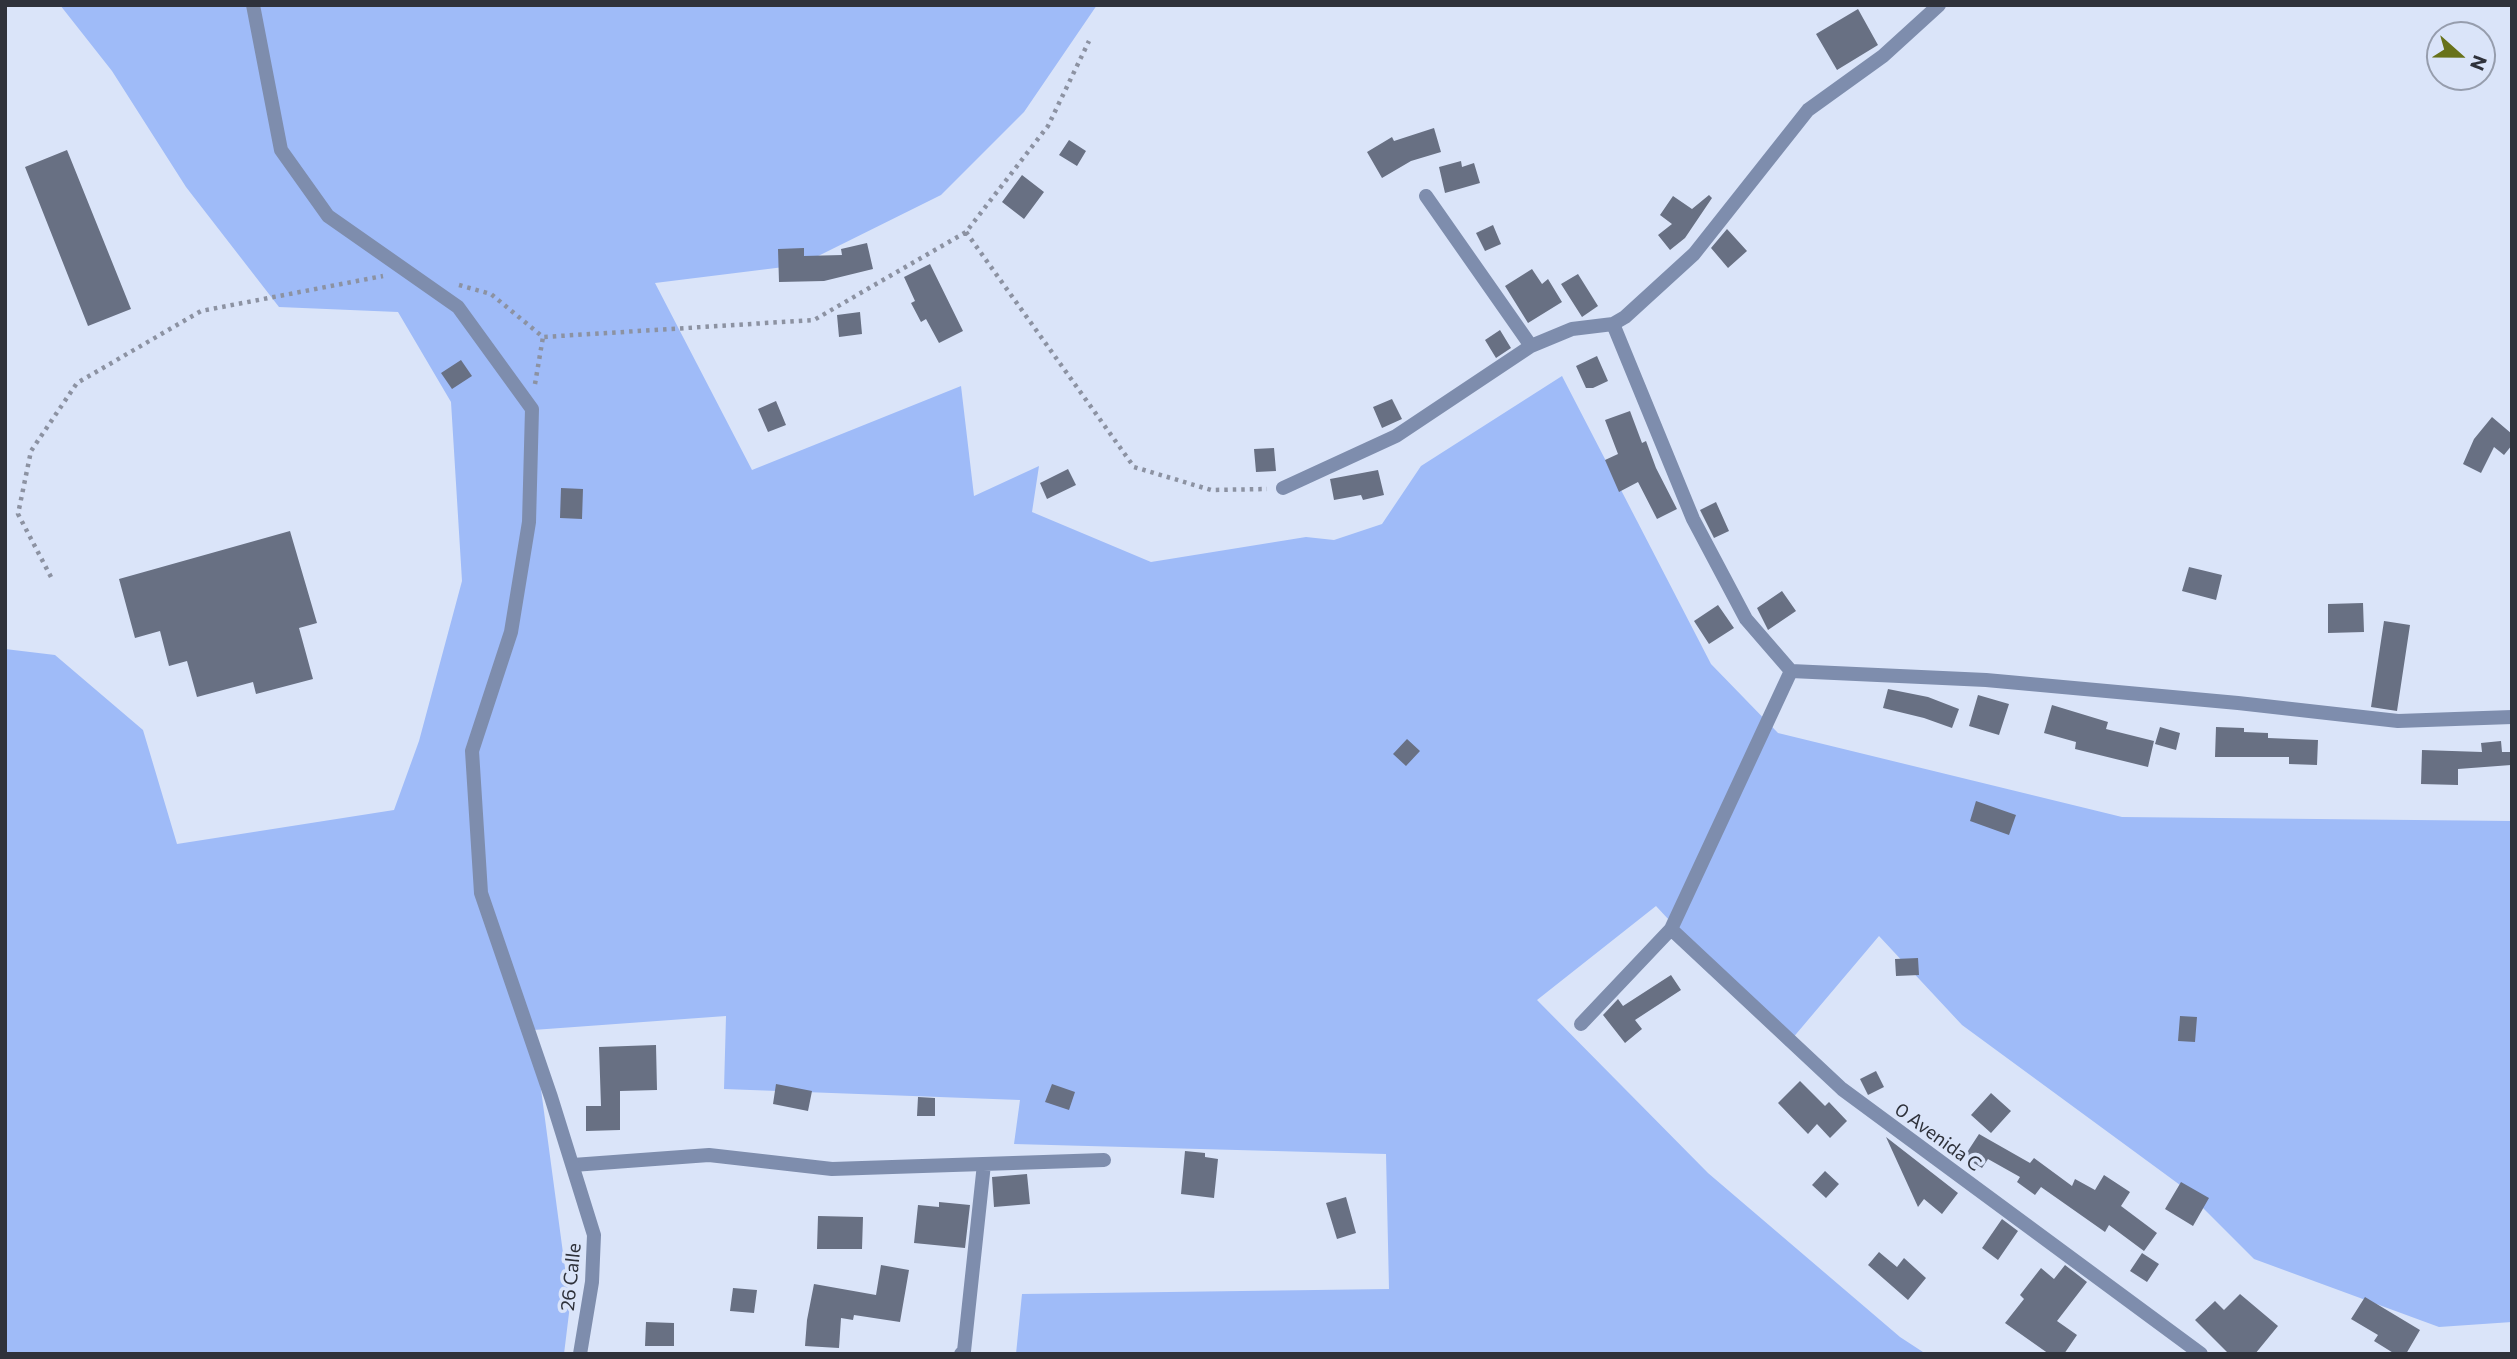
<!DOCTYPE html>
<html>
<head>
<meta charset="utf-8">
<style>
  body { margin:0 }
  #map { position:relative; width:2517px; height:1359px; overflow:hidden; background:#dae4f9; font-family:Commissioner,sans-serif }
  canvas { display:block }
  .frame { position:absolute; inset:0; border:7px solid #2f323b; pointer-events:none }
  .north { position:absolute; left:2426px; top:21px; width:70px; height:70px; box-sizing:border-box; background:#dae4f9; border:2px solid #969dad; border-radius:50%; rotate:111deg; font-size:19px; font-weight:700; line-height:28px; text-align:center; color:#2f323b }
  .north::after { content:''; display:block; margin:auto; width:24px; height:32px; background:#68721a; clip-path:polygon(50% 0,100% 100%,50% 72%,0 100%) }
</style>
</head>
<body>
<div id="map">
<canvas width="2517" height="1359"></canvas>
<div class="frame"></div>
<div class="north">N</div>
</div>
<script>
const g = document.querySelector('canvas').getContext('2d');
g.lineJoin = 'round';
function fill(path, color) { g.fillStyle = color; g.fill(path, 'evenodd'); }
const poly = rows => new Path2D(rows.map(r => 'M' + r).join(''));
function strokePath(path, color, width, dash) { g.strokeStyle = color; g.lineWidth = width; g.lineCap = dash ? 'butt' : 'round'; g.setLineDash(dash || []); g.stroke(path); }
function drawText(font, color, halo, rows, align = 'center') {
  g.font = font + ' Commissioner,sans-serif'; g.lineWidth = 7; g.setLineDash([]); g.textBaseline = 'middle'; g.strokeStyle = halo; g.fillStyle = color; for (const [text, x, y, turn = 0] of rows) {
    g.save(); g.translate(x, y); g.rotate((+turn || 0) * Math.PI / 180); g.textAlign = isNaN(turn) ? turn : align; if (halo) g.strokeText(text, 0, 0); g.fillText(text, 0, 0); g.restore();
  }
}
fill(poly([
  [60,5,1097,5,1024,112,941,195,800,265,655,283,752,470,961,386,974,496,1039,466,1032,512,1151,562,1306,537,1334,540,1382,524,1421,466,1562,376,1711,664,1778,733,2122,817,2512,821,2512,1322,2439,1327,2254,1259,2180,1185,1962,1025,1879,936,1786,1046,1656,906,1537,1000,1708,1173,1900,1337,1926,1354,1016,1354,1022,1294,1389,1289,1386,1154,1014,1144,1020,1100,724,1089,726,1016,533,1030,570,1305,564,1354,5,1354,5,649,55,655,143,730,177,844,394,810,419,741,462,581,451,402,398,312,279,307,186,187,112,71]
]), '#9fbbf8');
fill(poly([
  [1858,9,1878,45,1837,70,1816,34],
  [1434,128,1441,152,1411,161,1382,178,1367,152,1392,137,1394,141],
  [1069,140,1086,151,1077,166,1059,155],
  [67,150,131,309,88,326,25,167],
  [1461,161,1462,167,1474,163,1480,183,1445,193,1439,167],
  [1022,175,1044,192,1024,219,1002,202],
  [1709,195,1712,198,1685,238,1670,250,1658,235,1672,224,1660,215,1673,196,1692,209],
  [1493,225,1501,244,1485,251,1476,233],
  [1727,229,1747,251,1728,268,1711,248],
  [867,243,873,269,824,281,779,282,778,249,804,248,804,256,842,255,841,249],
  [930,264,963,331,939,343,926,319,921,322,911,303,915,301,904,277],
  [1532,269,1542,284,1548,279,1562,302,1528,323,1505,286],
  [1578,274,1598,306,1582,317,1561,284],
  [860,312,862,334,839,337,837,315],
  [1500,330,1511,348,1496,358,1485,340],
  [1597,356,1608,381,1593,388,1586,388,1576,366],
  [461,360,472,376,452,389,441,373],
  [1392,399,1402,419,1382,428,1373,407],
  [776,401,786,425,768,432,758,409],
  [1630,411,1642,443,1646,441,1656,468,1677,509,1657,519,1638,482,1619,492,1605,460,1618,454,1605,420],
  [2492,417,2512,434,2512,445,2504,455,2494,447,2481,473,2463,464,2474,439],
  [1274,448,1276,471,1256,472,1254,449],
  [1068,469,1076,485,1047,499,1040,483],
  [1378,470,1384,495,1363,500,1361,495,1334,500,1330,479],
  [561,488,583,489,582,519,560,518],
  [1716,502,1729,531,1714,538,1700,510],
  [290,531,317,623,299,628,313,679,256,694,253,682,197,697,187,661,169,666,160,631,135,638,119,579],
  [2189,567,2222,575,2216,600,2182,591],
  [1782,591,1796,611,1768,630,1757,608],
  [2363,603,2364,632,2328,633,2328,604],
  [1718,605,1734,628,1709,644,1694,621],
  [2384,621,2410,625,2397,711,2371,707],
  [1888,689,1928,697,1959,709,1952,728,1924,718,1883,708],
  [1978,695,2009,704,1999,735,1969,726],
  [2052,705,2108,722,2106,729,2154,741,2148,767,2075,749,2076,742,2044,733],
  [2160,727,2180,733,2176,750,2155,744],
  [2216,727,2244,728,2244,732,2268,733,2268,738,2318,740,2317,765,2289,764,2289,757,2215,757],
  [1407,739,1420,751,1406,766,1393,754],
  [2501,741,2502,752,2511,752,2511,765,2458,769,2458,785,2421,784,2422,750,2482,752,2481,743],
  [1976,801,2016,815,2009,835,1970,821],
  [1918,958,1919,975,1896,976,1895,959],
  [1671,975,1681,990,1635,1020,1642,1029,1625,1043,1603,1015,1618,999,1623,1006],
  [2180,1016,2197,1017,2195,1042,2178,1041],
  [656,1045,657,1090,620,1091,620,1130,586,1131,586,1106,601,1106,599,1047],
  [1876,1071,1884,1087,1868,1095,1860,1079],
  [1800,1081,1825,1106,1829,1102,1847,1121,1830,1138,1817,1124,1808,1134,1778,1103],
  [776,1084,812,1091,808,1111,773,1104],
  [1052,1084,1075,1092,1069,1110,1045,1102],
  [1991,1093,2011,1111,1991,1133,1971,1115],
  [918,1097,935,1098,935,1116,917,1116],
  [1979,1134,2030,1163,2034,1158,2072,1186,2075,1179,2095,1190,2104,1175,2130,1192,2121,1206,2157,1233,2144,1251,2109,1225,2105,1232,2041,1187,2035,1195,2017,1182,2020,1177,1988,1159,1982,1168,1964,1157],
  [1886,1137,1958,1193,1942,1214,1924,1199,1918,1207],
  [1185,1151,1205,1153,1205,1157,1218,1159,1214,1198,1181,1194],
  [1825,1171,1839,1184,1826,1198,1812,1185],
  [1027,1174,1030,1204,994,1207,992,1177],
  [2181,1182,2209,1198,2193,1226,2165,1209],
  [1346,1197,1356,1233,1337,1239,1326,1203],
  [939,1202,970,1205,965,1248,914,1243,918,1205,939,1207],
  [818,1216,863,1217,862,1249,817,1249],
  [2002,1219,2018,1231,1998,1260,1982,1248],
  [1879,1252,1897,1267,1904,1258,1926,1278,1908,1300,1868,1265],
  [2142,1253,2159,1264,2147,1282,2130,1271],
  [881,1265,909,1270,900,1322,854,1315,853,1320,841,1318,839,1348,805,1346,807,1320,814,1284,876,1295],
  [2065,1265,2087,1282,2057,1321,2077,1335,2064,1354,2049,1354,2005,1323,2024,1299,2020,1295,2041,1268,2054,1279],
  [733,1288,757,1290,754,1313,730,1311],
  [2240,1294,2278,1326,2255,1354,2229,1354,2195,1320,2215,1301,2224,1310],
  [2365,1297,2420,1330,2406,1354,2395,1354,2374,1341,2378,1335,2351,1319],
  [646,1322,674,1323,674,1346,645,1346]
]), '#687083');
strokePath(poly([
  [966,232,1134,467,1211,490,1267,489],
  [459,285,491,294,543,337,814,320,966,232,1048,126,1089,41],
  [535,384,543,337],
  [51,577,18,514,31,451,77,383,201,311,383,276]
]), '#8c92a2', 4.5, [3.5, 5]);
strokePath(poly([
  [1426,196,1531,346],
  [1613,324,1693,519,1746,619,1791,671,1986,680,2238,703,2398,721,2512,717],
  [1283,488,1396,436,1531,346,1572,329,1613,324,1625,317,1694,254,1808,110,1883,56,1939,5],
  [1671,929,1842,1089,2201,1354],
  [1581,1024,1671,929,1791,671],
  [573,1165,709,1155,832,1169,1104,1160],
  [961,1354,964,1351,984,1164]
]), '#7e8dad', 14);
strokePath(poly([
  [253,5,281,150,328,216,458,307,532,409,529,522,511,632,472,751,481,893,551,1097,594,1235,592,1282,580,1354]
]), '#7e8dad', 14);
drawText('19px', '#2f323b', '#dae4f9', [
  ["0 Avenida C",1938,1137,36],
  ["26 Calle",571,1277,-84]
]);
</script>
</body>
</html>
